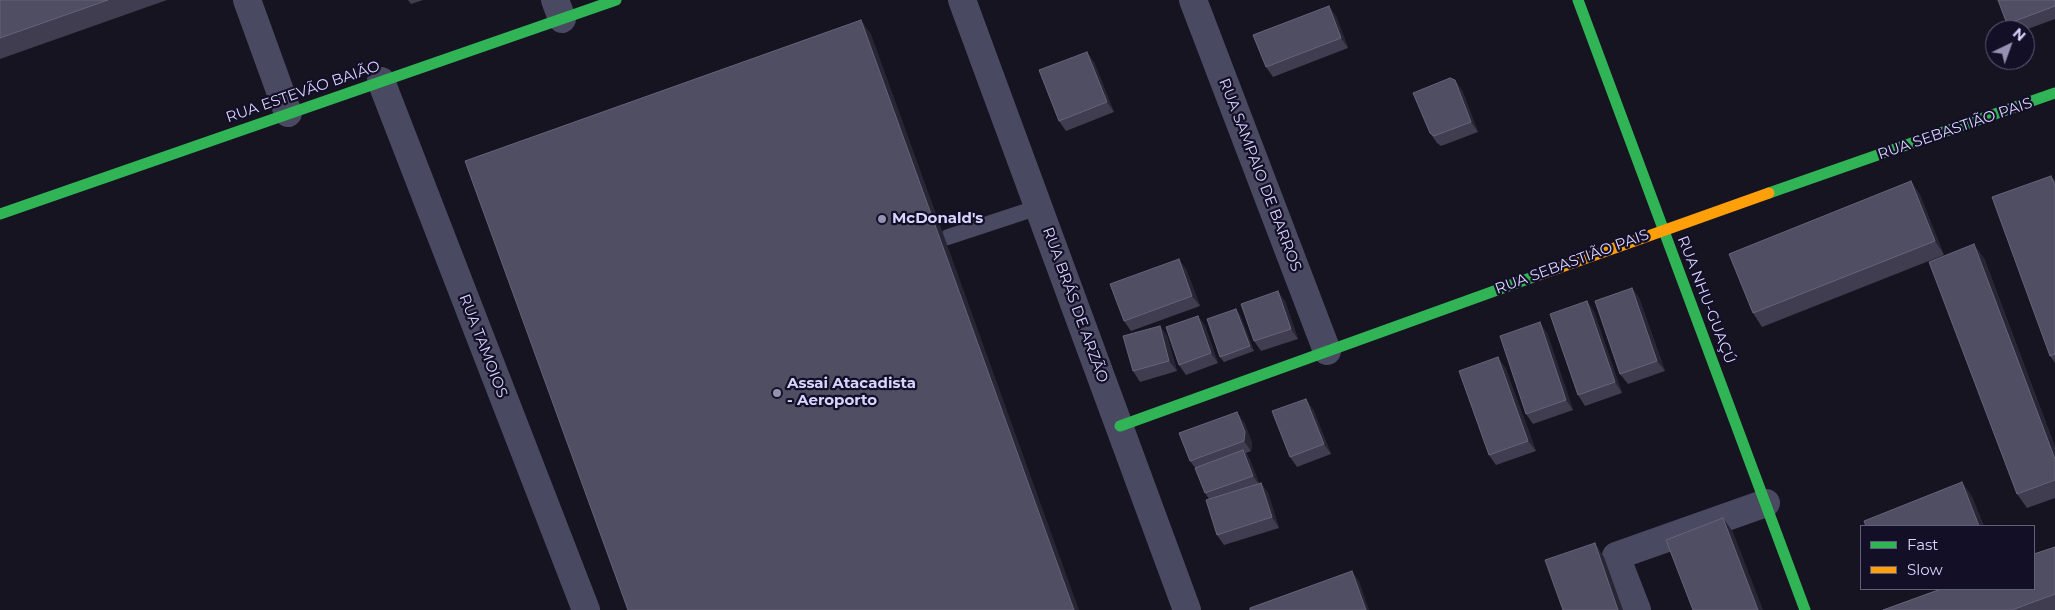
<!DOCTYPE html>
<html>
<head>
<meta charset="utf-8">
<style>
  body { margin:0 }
  #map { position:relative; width:2055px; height:610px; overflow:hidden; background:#161421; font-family:Montserrat,sans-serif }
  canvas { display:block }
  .legend { position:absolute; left:1860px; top:525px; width:175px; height:65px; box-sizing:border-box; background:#130f26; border:1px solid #625e7d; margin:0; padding:6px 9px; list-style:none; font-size:15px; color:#d9d4ff }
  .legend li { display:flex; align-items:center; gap:10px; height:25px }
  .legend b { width:25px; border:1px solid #625e7d }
  .north { position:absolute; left:1985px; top:20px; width:50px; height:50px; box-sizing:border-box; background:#130f26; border:1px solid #625e7d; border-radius:50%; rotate:42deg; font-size:14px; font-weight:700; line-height:20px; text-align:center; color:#d9d4ff }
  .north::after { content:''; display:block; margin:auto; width:18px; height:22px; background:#9591b1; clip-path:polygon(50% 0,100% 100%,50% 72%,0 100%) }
</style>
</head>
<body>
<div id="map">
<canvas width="2055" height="610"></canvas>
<ul class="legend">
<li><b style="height:6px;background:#30b455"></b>Fast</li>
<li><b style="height:6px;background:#ff9f0a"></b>Slow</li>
</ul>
<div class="north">N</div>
</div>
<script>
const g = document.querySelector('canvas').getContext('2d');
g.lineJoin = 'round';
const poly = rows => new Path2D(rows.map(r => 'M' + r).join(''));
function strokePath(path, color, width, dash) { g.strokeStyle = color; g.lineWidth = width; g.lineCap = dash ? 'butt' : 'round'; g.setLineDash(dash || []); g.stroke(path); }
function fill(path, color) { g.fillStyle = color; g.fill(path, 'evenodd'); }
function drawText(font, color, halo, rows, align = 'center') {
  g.font = font + ' Montserrat,sans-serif'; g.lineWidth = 4.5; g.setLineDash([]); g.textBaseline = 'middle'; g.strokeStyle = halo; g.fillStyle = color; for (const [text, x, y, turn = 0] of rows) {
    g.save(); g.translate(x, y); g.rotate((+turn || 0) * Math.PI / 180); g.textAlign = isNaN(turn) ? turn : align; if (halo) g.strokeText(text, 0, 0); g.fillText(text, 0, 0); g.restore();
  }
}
strokePath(poly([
  [948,237,1039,207]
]), '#4a4962', 16);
strokePath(poly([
  [247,0,288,113],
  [555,0,562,19],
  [962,0,1187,610],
  [1193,0,1327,351],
  [381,81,586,610],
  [1637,610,1616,556,1766,503]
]), '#4a4962', 28);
strokePath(poly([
  [1578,0,1805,610],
  [1769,193,2055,93],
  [0,214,616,0],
  [1120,426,1536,276]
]), '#30b455', 11);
strokePath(poly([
  [1536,276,1769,193]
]), '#ff9f0a', 11);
fill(poly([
  [0,0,167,0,0,59],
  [408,0,423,0,411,4],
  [2055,0,2055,19,2025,30,2011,30,2007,24],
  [1336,16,1348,48,1273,77,1266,67],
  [1094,62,1114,112,1066,131,1059,121],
  [1462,90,1478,132,1441,146,1437,143,1430,133],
  [2051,176,2055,181,2055,363,2050,356],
  [1911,181,1920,195,1944,255,1762,327,1753,313],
  [1984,258,2055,447,2055,498,2027,508,2017,494],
  [1186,269,1200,306,1131,331,1124,321],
  [1632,288,1639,298,1665,371,1628,384,1620,374],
  [1285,301,1298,339,1261,351,1254,341],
  [1587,301,1594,312,1622,393,1585,406,1578,395],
  [1240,315,1254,351,1224,362,1220,357],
  [1198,316,1205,326,1218,363,1186,375,1179,365],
  [1160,326,1167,336,1177,371,1140,382,1133,371],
  [1547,333,1573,410,1533,424,1526,414],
  [1505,367,1536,451,1496,465,1489,455],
  [1313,409,1331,454,1297,467,1290,457],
  [1244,422,1252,443,1251,451,1246,453,1250,460,1259,483,1261,483,1268,493,1279,528,1224,545,1217,535,1209,499,1205,493,1196,469,1190,461],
  [2055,547,2055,610,1883,610]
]), '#403d50');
fill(poly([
  [1329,6,1336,16,1348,48,1341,38],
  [861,20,871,34,1079,610,1074,610],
  [1087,52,1094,62,1114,112,1107,102],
  [1455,80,1462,90,1478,132,1471,122],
  [1911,181,1920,195,1944,255,1935,241],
  [1974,244,1984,258,2055,447,2055,459],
  [1179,259,1186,269,1200,306,1192,296],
  [1632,288,1639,298,1665,371,1657,361],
  [1278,291,1285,301,1298,339,1291,329],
  [1587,301,1594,312,1622,393,1615,382],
  [1236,309,1240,315,1254,351,1250,346],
  [1198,316,1205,326,1218,363,1211,353],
  [1540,322,1547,333,1573,410,1566,400],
  [1160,326,1167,336,1177,371,1169,361],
  [1498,357,1505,367,1536,451,1528,441],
  [1306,399,1313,409,1331,454,1324,444],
  [1237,412,1244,422,1252,443,1251,451,1244,441],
  [1243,450,1250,460,1260,486,1253,476],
  [1962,482,1972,496,1984,526,1979,526],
  [1261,483,1268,493,1279,528,1272,517],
  [1723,518,1733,532,1763,610,1758,610],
  [1595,543,1604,557,1623,610,1618,610],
  [1352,571,1359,581,1369,610,1366,610]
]), '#282635');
const building = poly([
  [0,0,108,0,0,38,0,0],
  [1998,0,2055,0,2055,6,2007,24,1998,0],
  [1329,6,1341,38,1266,67,1253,35,1329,6],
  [861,20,1074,610,628,610,465,161,861,20],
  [1087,52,1107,102,1059,121,1039,70,1087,52],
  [1450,78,1455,80,1471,122,1434,136,1430,133,1413,93,1450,78],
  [2051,176,2055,186,2055,354,2050,356,1992,197,2051,176],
  [1911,181,1935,241,1753,313,1729,254,1911,181],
  [1974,244,2055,459,2055,480,2017,494,1929,262,1974,244],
  [1179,259,1192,296,1124,321,1110,284,1179,259],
  [1632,288,1657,361,1620,374,1595,301,1632,288],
  [1278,291,1291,329,1254,341,1241,304,1278,291],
  [1587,301,1615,382,1578,395,1550,314,1587,301],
  [1236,309,1250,346,1220,357,1207,319,1236,309],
  [1198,316,1211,353,1179,365,1166,327,1198,316],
  [1540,322,1566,400,1526,414,1500,336,1540,322],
  [1160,326,1169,361,1133,371,1123,336,1160,326],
  [1498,357,1528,441,1489,455,1459,371,1498,357],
  [1306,399,1324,444,1290,457,1272,411,1306,399],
  [1237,412,1245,432,1244,441,1190,461,1179,433,1237,412],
  [1243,450,1253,476,1205,493,1195,468,1243,450],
  [1962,482,1979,526,1866,526,1864,521,1962,482],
  [1261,483,1272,517,1217,535,1206,500,1261,483],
  [1723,518,1758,610,1693,610,1666,540,1723,518],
  [1595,543,1618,610,1563,610,1545,560,1595,543],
  [2055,547,2055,594,2012,610,1883,610,1941,589,2034,589,2034,554,2055,547],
  [1352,571,1366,610,1250,610,1250,608,1352,571]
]);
fill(building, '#504e63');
strokePath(building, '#66637b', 1);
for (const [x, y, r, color] of [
  [882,219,5,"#9591b1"],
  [777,393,5,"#9591b1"]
]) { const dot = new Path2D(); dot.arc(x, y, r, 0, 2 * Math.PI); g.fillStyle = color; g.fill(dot); strokePath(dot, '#130f26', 2); }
drawText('15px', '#d9d4ff', '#130f26', [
  ["RUA ESTEVÃO BAIÃO",303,92,-19],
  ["RUA SEBASTIÃO PAIS",1955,129,-19],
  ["RUA SAMPAIO DE BARROS",1260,175,69],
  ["RUA SEBASTIÃO PAIS",1572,262,-20],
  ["RUA NHU-GUAÇÚ",1706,300,69],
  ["RUA BRÁS DE ARZÃO",1075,305,70],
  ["RUA TAMOIOS",483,346,69]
]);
drawText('bold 15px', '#d9d4ff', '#130f26', [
  ["McDonald's",892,219],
  ["Assai Atacadista",787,384],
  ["- Aeroporto",787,401]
], 'left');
</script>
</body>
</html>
